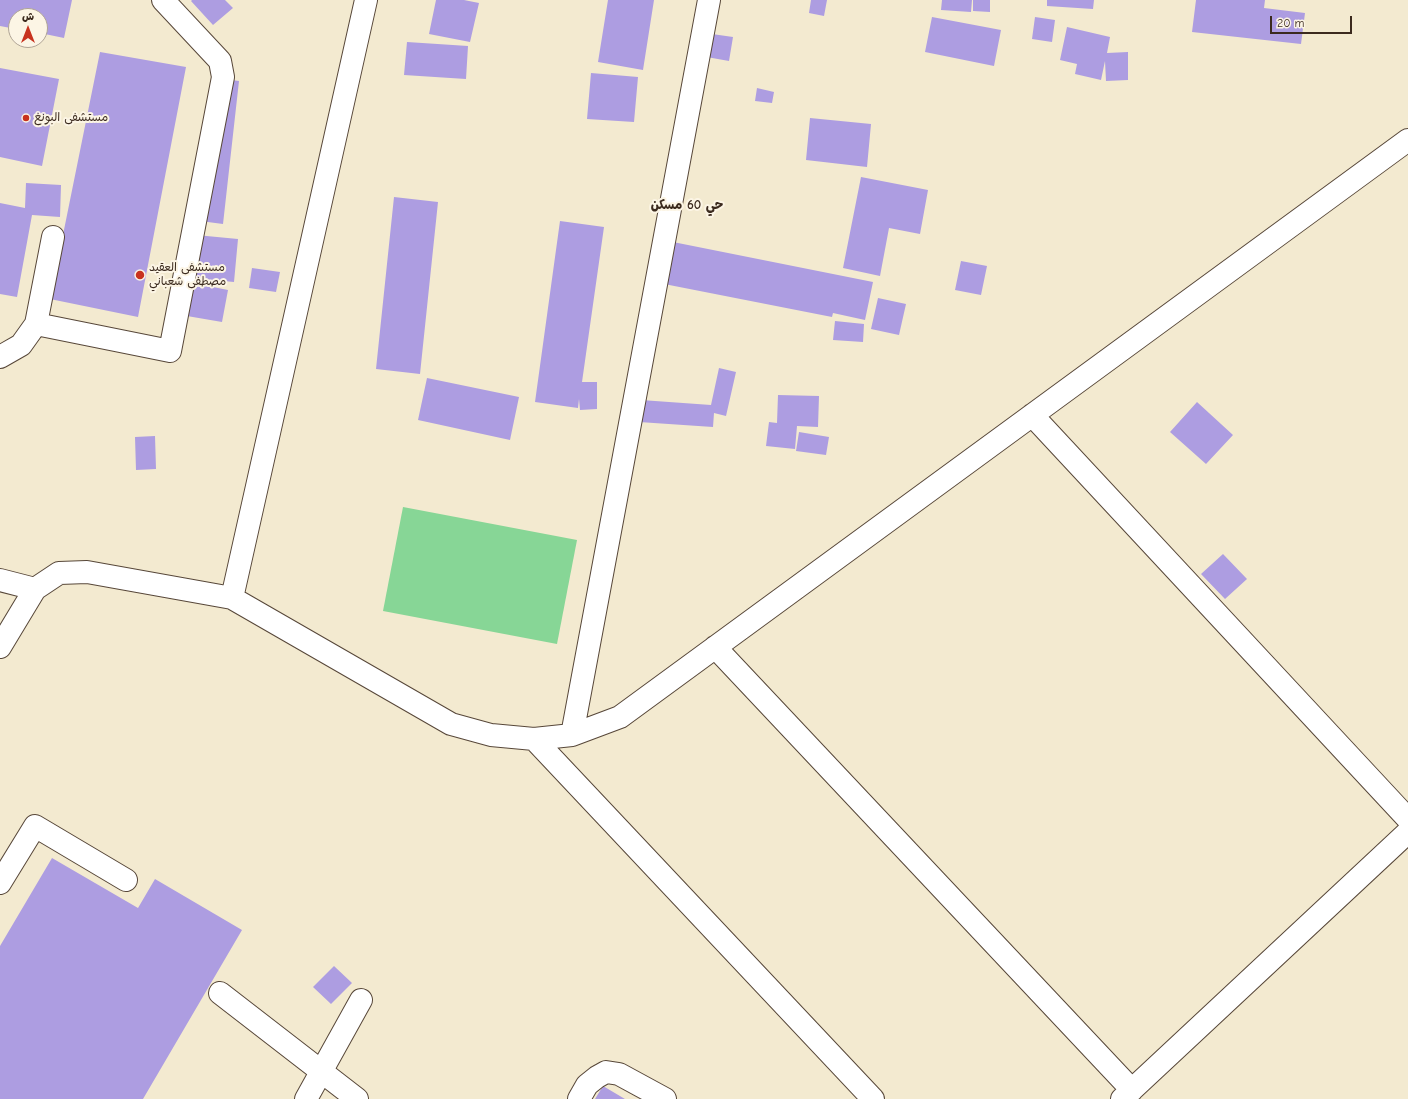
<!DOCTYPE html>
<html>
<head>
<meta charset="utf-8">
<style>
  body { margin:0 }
  #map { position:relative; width:1408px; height:1099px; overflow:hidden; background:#f3ead0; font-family:"Comic Neue","Playpen Sans Arabic",sans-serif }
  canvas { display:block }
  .north { position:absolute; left:8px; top:8px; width:40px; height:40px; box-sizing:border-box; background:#fcf5e5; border:1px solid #afa495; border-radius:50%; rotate:0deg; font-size:11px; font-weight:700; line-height:16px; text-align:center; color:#3b2a1e }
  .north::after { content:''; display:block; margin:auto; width:14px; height:18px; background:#c8321e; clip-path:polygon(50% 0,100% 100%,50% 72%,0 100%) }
  .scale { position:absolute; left:1270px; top:16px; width:82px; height:18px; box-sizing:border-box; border:2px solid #3b2a1e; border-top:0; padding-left:5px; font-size:12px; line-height:14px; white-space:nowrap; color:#3b2a1e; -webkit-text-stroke:3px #fcf5e5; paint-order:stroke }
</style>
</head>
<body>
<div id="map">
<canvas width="1408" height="1099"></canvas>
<div class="north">ش</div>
<div class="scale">20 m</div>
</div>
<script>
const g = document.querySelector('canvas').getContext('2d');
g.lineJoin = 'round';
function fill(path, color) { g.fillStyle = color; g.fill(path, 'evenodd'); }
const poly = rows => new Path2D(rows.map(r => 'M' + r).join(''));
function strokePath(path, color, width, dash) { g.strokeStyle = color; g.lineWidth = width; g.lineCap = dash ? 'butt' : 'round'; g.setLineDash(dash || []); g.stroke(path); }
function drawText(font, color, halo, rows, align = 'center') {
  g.font = font + ' "Comic Neue","Playpen Sans Arabic",sans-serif'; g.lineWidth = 4; g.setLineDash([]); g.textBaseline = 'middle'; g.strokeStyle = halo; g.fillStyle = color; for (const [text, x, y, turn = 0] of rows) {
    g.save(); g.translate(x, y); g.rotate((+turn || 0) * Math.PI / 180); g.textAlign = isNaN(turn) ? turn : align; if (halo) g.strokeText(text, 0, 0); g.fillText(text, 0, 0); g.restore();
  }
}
fill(poly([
  [403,507,577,540,557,644,383,611]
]), '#87d696');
fill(poly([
  [0,0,72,0,64,38,40,33,40,16,16,16,16,29,0,26],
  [192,0,225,0,233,8,213,25,191,1],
  [436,0,464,0,479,3,470,42,429,34],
  [608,0,654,0,643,70,598,62],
  [811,0,827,0,824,16,809,13],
  [942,0,972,0,971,12,941,10],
  [973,0,990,0,990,12,973,11],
  [1047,0,1094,0,1093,9,1047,6],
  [1196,0,1265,0,1264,8,1305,13,1301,44,1192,32],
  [932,17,1001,30,994,66,925,52],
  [1035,17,1055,20,1052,42,1032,39],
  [1067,27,1110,37,1107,53,1128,52,1128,80,1106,81,1105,61,1101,80,1075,74,1077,64,1060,60],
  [705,33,733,37,729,61,701,56],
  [407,42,468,46,466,79,404,75],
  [100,52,186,67,138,317,50,299],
  [0,68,59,79,42,166,0,157],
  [591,73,638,77,634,122,587,119],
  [216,78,239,81,223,224,200,221],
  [757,88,774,92,772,103,755,101],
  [810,118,871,124,867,167,806,160],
  [861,177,928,190,920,234,889,228,880,276,843,268],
  [26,183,61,185,60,217,32,215,17,297,0,294,0,203,25,208],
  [394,197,438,202,420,374,376,369],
  [560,221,604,227,582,382,597,382,597,409,580,410,579,399,578,408,535,402],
  [196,235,238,239,234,282,191,278],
  [663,240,873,282,865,320,833,313,832,317,654,282],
  [961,261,987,266,981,295,955,290],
  [252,268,280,272,276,292,249,288],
  [193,283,228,290,222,322,187,316],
  [878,298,906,304,899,335,871,329],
  [835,321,864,324,863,342,833,340],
  [719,368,736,372,726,416,714,413,713,427,639,422,641,400,711,405],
  [427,378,519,397,510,440,418,420],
  [778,395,819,396,818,427,797,426,795,449,766,446,769,422,777,423],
  [1197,402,1233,435,1206,464,1170,432],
  [799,432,829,437,826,455,796,451],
  [155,436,156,469,136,470,135,437],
  [1223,554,1247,579,1225,599,1201,574],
  [52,858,138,908,155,879,242,930,143,1099,0,1099,0,946],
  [334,966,352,983,331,1004,313,987],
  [603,1086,625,1099,595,1099]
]), '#ad9de1');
const minor = poly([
  [53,237,36,324,170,351,223,77,220,61,163,0],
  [0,357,21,345,36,324],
  [1032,415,1408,819],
  [0,580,35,589],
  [232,598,366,0],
  [0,647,35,589,59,573,87,572,232,598,451,724,491,735,534,739,572,735,620,717,1408,140],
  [715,647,1132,1090],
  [572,735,709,0],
  [534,739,873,1099],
  [0,883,35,826,126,880],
  [220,993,357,1099],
  [306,1099,361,1000],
  [579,1099,587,1085,597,1077,606,1072,619,1074,665,1099],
  [1122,1099,1408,832]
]);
strokePath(minor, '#574739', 24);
strokePath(minor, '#fff', 22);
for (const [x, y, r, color] of [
  [26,118,4,"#c8321e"],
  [140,275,5,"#c8321e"]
]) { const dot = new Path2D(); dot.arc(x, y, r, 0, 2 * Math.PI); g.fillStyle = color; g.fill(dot); strokePath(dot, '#fcf5e5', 1.5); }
drawText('12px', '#3b2a1e', '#fcf5e5', [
  ["مستشفى البونغ",34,118],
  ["مستشفى العقيد",149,268],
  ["مصطفى شعباني",149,282]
], 'left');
drawText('bold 13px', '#3b2a1e', '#fcf5e5', [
  ["حي 60 مسكن",687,205]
]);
</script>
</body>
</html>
